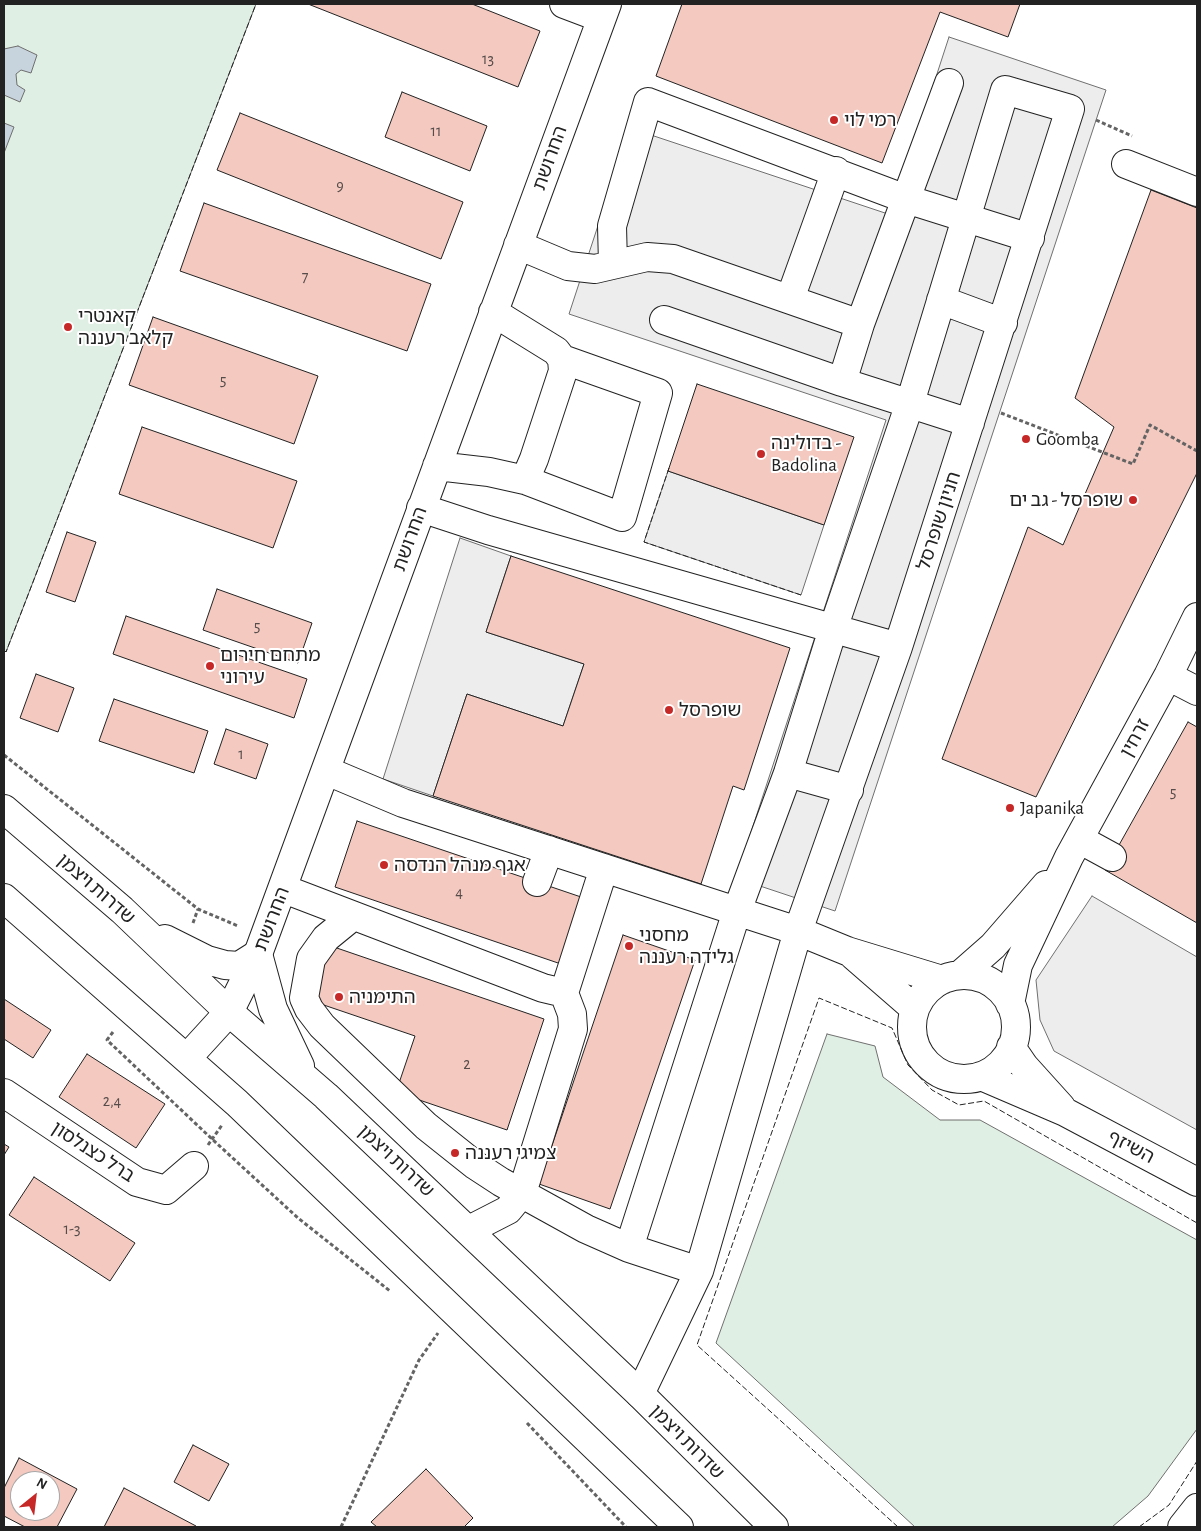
<!DOCTYPE html>
<html>
<head>
<meta charset="utf-8">
<style>
  body { margin:0 }
  #map { position:relative; width:1201px; height:1531px; overflow:hidden; background:#fff; font-family:"Alegreya Sans",sans-serif }
  canvas { display:block }
  .frame { position:absolute; inset:0; border:5px solid #222; pointer-events:none }
  .north { position:absolute; left:10px; top:1471px; width:50px; height:50px; box-sizing:border-box; background:#fff; border:1px solid #a7a7a7; border-radius:50%; rotate:29deg; font-size:14px; font-weight:700; line-height:20px; text-align:center; color:#222 }
  .north::after { content:''; display:block; margin:auto; width:18px; height:22px; background:#c62828; clip-path:polygon(50% 0,100% 100%,50% 72%,0 100%) }
</style>
</head>
<body>
<div id="map">
<canvas width="1201" height="1531"></canvas>
<div class="frame"></div>
<div class="north">N</div>
</div>
<script>
const g = document.querySelector('canvas').getContext('2d');
g.lineJoin = 'round';
function fill(path, color) { g.fillStyle = color; g.fill(path, 'evenodd'); }
const poly = rows => new Path2D(rows.map(r => 'M' + r).join(''));
function strokePath(path, color, width, dash) { g.strokeStyle = color; g.lineWidth = width; g.lineCap = dash ? 'butt' : 'round'; g.setLineDash(dash || []); g.stroke(path); }
function drawText(font, color, halo, rows, align = 'center') {
  g.font = font + ' "Alegreya Sans","Noto Sans Hebrew",sans-serif'; g.lineWidth = 4; g.setLineDash([]); g.textBaseline = 'middle'; g.strokeStyle = halo; g.fillStyle = color; for (const [text, x, y, turn = 0] of rows) {
    g.save(); g.translate(x, y); g.rotate((+turn || 0) * Math.PI / 180); g.textAlign = isNaN(turn) ? turn : align; if (halo) g.strokeText(text, 0, 0); g.fillText(text, 0, 0); g.restore();
  }
}
const green = poly([
  [4,4,256,4,6,652,4,650,4,4],
  [827,1034,875,1046,883,1077,940,1120,980,1120,1197,1240,1197,1429,1148,1496,1112,1527,915,1527,716,1343,827,1034]
]);
fill(green, '#e0efe3');
strokePath(green, '#6f6f6f', 1);
const parking = poly([
  [949,37,1106,90,835,911,736,878,886,420,569,314,630,128,891,215,949,37],
  [668,471,824,525,801,595,644,542,668,471],
  [460,538,511,556,486,632,584,664,563,726,467,694,433,796,383,779,460,538],
  [1092,896,1197,957,1197,1130,1054,1051,1040,1020,1036,980,1092,896]
]);
fill(parking, '#ededed');
strokePath(parking, '#6f6f6f', 1);
const water = poly([
  [18,46,37,55,31,73,21,70,16,74,17,85,25,90,20,102,4,95,4,49,18,46],
  [4,123,14,127,4,153,4,123]
]);
fill(water, '#c7d3dd');
strokePath(water, '#6f6f6f', 1);
const building = poly([
  [308,4,472,4,540,31,518,87,308,4],
  [682,4,1020,4,1008,37,940,12,882,163,656,76,682,4],
  [402,92,487,126,470,171,385,137,402,92],
  [240,113,463,202,441,259,217,170,240,113],
  [1151,190,1197,208,1197,473,1036,797,942,759,1028,527,1063,545,1114,427,1075,398,1151,190],
  [204,203,431,284,407,351,180,271,204,203],
  [153,317,318,376,294,444,129,385,153,317],
  [697,384,854,437,824,525,668,471,697,384],
  [142,427,297,481,273,548,119,494,142,427],
  [67,532,96,542,75,602,46,592,67,532],
  [511,556,790,648,744,790,733,786,701,884,433,796,467,694,563,726,584,664,486,632,511,556],
  [217,589,312,623,298,663,203,630,217,589],
  [126,616,307,679,294,718,113,654,126,616],
  [36,674,74,688,58,732,20,718,36,674],
  [114,699,208,731,194,773,99,741,114,699],
  [1188,722,1197,727,1197,923,1105,870,1188,722],
  [226,729,268,744,256,779,214,764,226,729],
  [357,821,584,898,561,964,335,887,357,821],
  [623,935,695,960,610,1209,539,1184,623,935],
  [328,945,544,1019,507,1130,396,1092,415,1036,309,1000,328,945],
  [4,999,51,1030,33,1058,4,1039,4,999],
  [87,1054,165,1104,136,1148,59,1097,87,1054],
  [4,1144,9,1147,4,1155,4,1144],
  [34,1177,135,1243,110,1281,9,1215,34,1177],
  [193,1445,229,1464,209,1501,174,1482,193,1445],
  [19,1458,77,1489,57,1527,25,1527,4,1516,4,1488,19,1458],
  [20,1481,50,1481,50,1511,20,1511,20,1481],
  [426,1469,473,1518,464,1527,377,1527,371,1522,426,1469],
  [124,1488,196,1526,195,1527,104,1527,124,1488]
]);
fill(building, '#f3c9c0');
strokePath(building, '#222', 1);
const minor = poly([
  [564,4,601,18],
  [1126,164,1197,192],
  [518,245,568,266,595,269,647,257,673,259,860,324,842,382],
  [613,264,612,226,648,102,906,199,949,83],
  [790,299,836,171],
  [941,300,1003,323],
  [664,320,842,382,970,423],
  [860,324,906,199,1030,238],
  [437,466,489,472,525,480,534,459,563,371,562,359,556,351,493,312],
  [525,480,622,517,658,393,562,359],
  [421,508,488,530,898,647],
  [1168,676,1197,691],
  [327,771,403,803,798,931,847,951,942,980],
  [788,773,849,790],
  [1079,839,1112,857],
  [537,882,549,850],
  [284,889,543,988,564,993,572,1014,573,1029,522,1193,508,1210,469,1230],
  [353,916,326,938,311,959,304,998,309,1009,322,1026,426,1126,475,1165,501,1182,586,1229,629,1248,699,1271,798,931,898,647,1070,109,1005,90,910,403,833,629,788,773,737,911,629,1248],
  [854,956,915,1009],
  [960,975,993,946,1046,885],
  '912 1027a52 52 0 1 1 104 0a52 52 0 1 1-104 0Z',
  [564,993,604,868],
  [1010,1004,1018,965,1069,857,1168,676,1197,617],
  [1011,1047,1024,1066,1061,1107],
  [187,1058,229,1012,258,954,607,4],
  [981,1076,1065,1112,1197,1182],
  [4,1093,137,1182,166,1190,194,1166],
  [640,1394,699,1271],
  [1182,1527,1197,1508]
]);
const major = poly([
  [4,809,122,910,229,1012,326,1096,640,1394,774,1527],
  [4,898,237,1103,679,1527],
  [165,939,207,960,225,965,239,966,258,954,273,1009,300,1066]
]);
strokePath(minor, '#222', 30);
strokePath(major, '#222', 30);
strokePath(poly([
  [1096,120,1132,136],
  [1001,413,1133,464,1150,425,1197,451],
  [4,755,198,909,238,926],
  [193,923,198,909],
  [113,1032,107,1040,212,1139,298,1218,390,1291],
  [208,1145,222,1125],
  [527,1423,626,1527],
  [341,1527,419,1360,438,1333]
]), '#646464', 3, [4, 2.5]);
strokePath(minor, '#fff', 28);
strokePath(major, '#fff', 28);
strokePath(poly([
  [669,468,644,542,801,595],
  [4,650,6,652,256,4],
  [898,1527,697,1345,819,998,892,1028,908,1065,932,1090,959,1105,984,1101,1197,1223],
  [1139,1527,1169,1505,1197,1461]
]), '#222', 1, [6, 2.5]);
for (const [x, y, r, color] of [
  [834,120,5,"#c62828"],
  [68,327,5,"#c62828"],
  [1026,439,5,"#c62828"],
  [761,454,5,"#c62828"],
  [1133,500,5,"#c62828"],
  [210,666,5,"#c62828"],
  [669,710,5,"#c62828"],
  [1010,808,5,"#c62828"],
  [384,865,5,"#c62828"],
  [629,946,5,"#c62828"],
  [339,997,5,"#c62828"],
  [455,1153,5,"#c62828"]
]) { const dot = new Path2D(); dot.arc(x, y, r, 0, 2 * Math.PI); g.fillStyle = color; g.fill(dot); strokePath(dot, '#fff', 2); }
drawText('16px', '#564c4a', null, [
  ["13",488,59],
  ["11",436,131],
  ["9",340,186],
  ["7",305,277],
  ["5",223,380],
  ["5",257,626],
  ["1",241,754],
  ["5",1173,792],
  ["4",459,892],
  ["2",467,1064],
  ["2,4",112,1101],
  ["1-3",72,1229]
]);
drawText('19px', '#222', '#fff', [
  ["רמי לוי",844,120],
  ["קאנטרי",78,316],
  ["קלאב רעננה",78,338],
  ["Goomba",1036,439],
  ["בדולינה -",771,443],
  ["Badolina",771,465],
  ["שופרסל - גב ים",1123,500,"right"],
  ["מתחם חירום",220,655],
  ["עירוני",220,677],
  ["שופרסל",679,710],
  ["Japanika",1020,808],
  ["אגף מנהל הנדסה",394,865],
  ["מחסני",639,935],
  ["גלידה רעננה",639,957],
  ["התימניה",349,997],
  ["צמיגי רעננה",465,1153]
], 'left');
drawText('19px', '#222', '#fff', [
  ["החרושת",550,158,-70],
  ["חניון שופרסל",939,521,-72],
  ["החרושת",410,539,-70],
  ["זרחין",1135,738,-61],
  ["שדרות ויצמן",96,889,41],
  ["החרושת",272,919,-69],
  ["השיזף",1131,1147,28],
  ["ברל כצנלסון",93,1152,33],
  ["שדרות ויצמן",396,1161,43],
  ["שדרות ויצמן",687,1442,45]
]);
</script>
</body>
</html>
